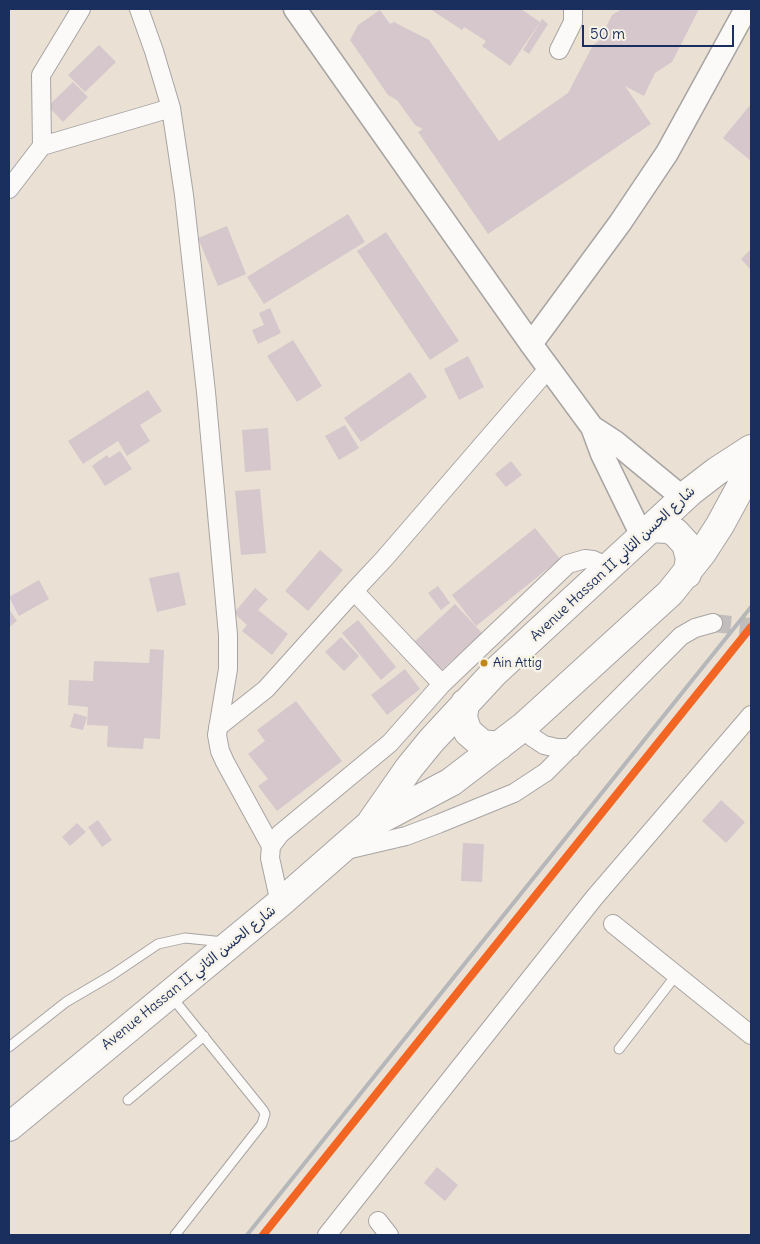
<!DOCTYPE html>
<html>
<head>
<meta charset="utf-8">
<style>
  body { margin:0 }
  #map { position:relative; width:760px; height:1244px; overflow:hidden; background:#eae1d4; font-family:Delius,sans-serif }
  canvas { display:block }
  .frame { position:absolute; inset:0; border:10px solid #1b2f5e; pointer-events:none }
  .scale { position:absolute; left:582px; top:25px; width:152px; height:22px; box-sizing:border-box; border:2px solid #1b2f5e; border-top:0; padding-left:6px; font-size:15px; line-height:18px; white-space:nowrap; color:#1b2f5e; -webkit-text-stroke:4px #f7f3e8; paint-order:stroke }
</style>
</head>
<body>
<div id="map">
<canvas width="760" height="1244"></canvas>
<div class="frame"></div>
<div class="scale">50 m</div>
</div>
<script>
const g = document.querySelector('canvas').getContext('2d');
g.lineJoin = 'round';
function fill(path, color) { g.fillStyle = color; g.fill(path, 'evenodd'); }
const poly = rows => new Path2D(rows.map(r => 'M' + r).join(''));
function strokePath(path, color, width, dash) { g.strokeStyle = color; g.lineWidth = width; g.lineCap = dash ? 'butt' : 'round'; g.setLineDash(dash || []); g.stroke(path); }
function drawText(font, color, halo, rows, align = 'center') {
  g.font = font + ' Delius,"Playpen Sans Arabic",sans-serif'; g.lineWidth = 5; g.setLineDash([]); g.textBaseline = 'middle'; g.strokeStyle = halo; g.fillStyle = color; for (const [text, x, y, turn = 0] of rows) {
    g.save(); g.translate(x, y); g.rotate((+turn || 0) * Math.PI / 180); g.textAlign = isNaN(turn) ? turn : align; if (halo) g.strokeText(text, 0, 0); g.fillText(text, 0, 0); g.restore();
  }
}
fill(poly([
  [430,9,521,9,540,22,510,66,482,46,486,41,464,27,462,30],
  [622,9,699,9,672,62,655,73,644,96,625,86,651,124,488,234,418,132,423,129,415,125,397,100,388,95,350,40,358,25,380,10,390,24,394,22,429,40,499,141,568,93,593,45,599,41,612,15],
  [542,19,548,24,529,54,523,50],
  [99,45,116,62,85,92,68,75],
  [73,82,88,97,63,122,48,106],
  [751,104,751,161,723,138],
  [348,214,365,242,264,304,247,277],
  [227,226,246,274,218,286,198,238],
  [386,232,459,341,430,360,357,251],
  [751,249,751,270,741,259],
  [270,308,281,333,258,344,252,330,264,325,259,313],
  [293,340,322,386,297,402,267,356],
  [468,356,484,387,459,400,444,369],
  [410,372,427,397,361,442,344,418],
  [148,390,162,411,140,425,150,441,127,456,118,441,83,464,68,441],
  [345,425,359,448,339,460,325,436],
  [268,428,271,470,245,472,242,430],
  [120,451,132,469,105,486,92,466,107,455,109,458],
  [511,461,522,475,506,487,495,474],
  [260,489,266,553,241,555,235,491],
  [535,528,560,559,476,626,452,595],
  [320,550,343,570,308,611,285,591],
  [179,572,186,605,157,612,149,578],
  [39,580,49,599,19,616,9,597],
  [438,586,450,603,441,610,428,593],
  [255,588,268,599,258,610,288,634,272,655,242,631,247,625,234,613],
  [455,604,482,633,439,672,413,643],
  [9,609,17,621,9,627],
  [358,620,396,667,381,680,342,633],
  [341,637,359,656,344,671,325,652],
  [150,649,164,650,160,739,144,738,143,749,107,747,108,726,87,725,88,707,68,705,69,680,93,681,94,661,149,663],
  [405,669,420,689,387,715,371,695],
  [296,701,342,761,277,811,258,786,268,779,248,754,265,741,257,730],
  [74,713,87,717,83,730,70,727],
  [721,800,745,822,726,843,702,821],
  [98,820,112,840,102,847,88,827],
  [77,823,86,832,70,846,62,837],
  [463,843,484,844,482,882,461,881],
  [437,1167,458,1185,445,1201,424,1183]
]), '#d5c7cb');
strokePath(poly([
  [713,623,751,627]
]), '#c1bdbc', 18, [18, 9]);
const service = poly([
  [171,996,263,1110,265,1114,262,1124,175,1235],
  [9,1047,66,1002,112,975,158,944,185,938,224,942],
  [619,1049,677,974],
  [128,1100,204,1036]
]);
const minor = poly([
  [139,9,154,51,171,108,184,195,206,392,228,635,228,669,217,735,220,751,225,762,271,846],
  [559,50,573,22,573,9],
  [42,146,41,75,81,9],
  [9,189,42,146,171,108],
  [354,591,442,684],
  [218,727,266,689,354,591,384,559,548,369],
  [523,727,532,737,544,745,557,748,571,748],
  [342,851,406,836,438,824,514,793,546,772,681,636,695,628,713,623],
  [280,903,270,858,271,846,280,834,390,743,442,684,568,564,585,559,593,560,609,567],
  [613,924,751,1035],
  [378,1221,389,1235],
  [327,1235,594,898,751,715]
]);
const tertiary = poly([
  [295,9,531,344,592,427,602,454,642,536],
  [531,344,620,223,667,153,746,9],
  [592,427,615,442,683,498]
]);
const primary = poly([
  [650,528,667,529,675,532,686,544,690,559,687,574],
  [465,703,463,718,468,732,482,744,499,746],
  [372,821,409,768,431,741,494,673,691,491,717,471,751,449],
  [9,1127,280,903,368,826,451,782,523,727,670,593,702,553,720,525,751,468]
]);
strokePath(service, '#a7a4a3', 11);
strokePath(minor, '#a7a4a3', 20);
strokePath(tertiary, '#a7a4a3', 25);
strokePath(primary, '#a7a4a3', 30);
strokePath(service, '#fcfaf9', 9);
strokePath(minor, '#fcfaf9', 18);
strokePath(tertiary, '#fcfaf9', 22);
strokePath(primary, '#fcfaf9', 28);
strokePath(poly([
  [247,1235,751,607]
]), '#b6b7ba', 4);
strokePath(poly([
  [263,1235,751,627]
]), '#f26522', 8);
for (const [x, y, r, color] of [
  [484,663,4.5,"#c08818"]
]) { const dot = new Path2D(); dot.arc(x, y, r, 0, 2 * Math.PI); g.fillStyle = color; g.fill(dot); strokePath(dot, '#f7f3e8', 2); }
drawText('13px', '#1b2f5e', '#f7f3e8', [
  ["Ain Attig",493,663]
], 'left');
drawText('14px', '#1b2f5e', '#f7f3e8', [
  ["Avenue Hassan II شارع الحسن الثاني",613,564,-43],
  ["Avenue Hassan II شارع الحسن الثاني",189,978,-39]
]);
</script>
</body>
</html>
